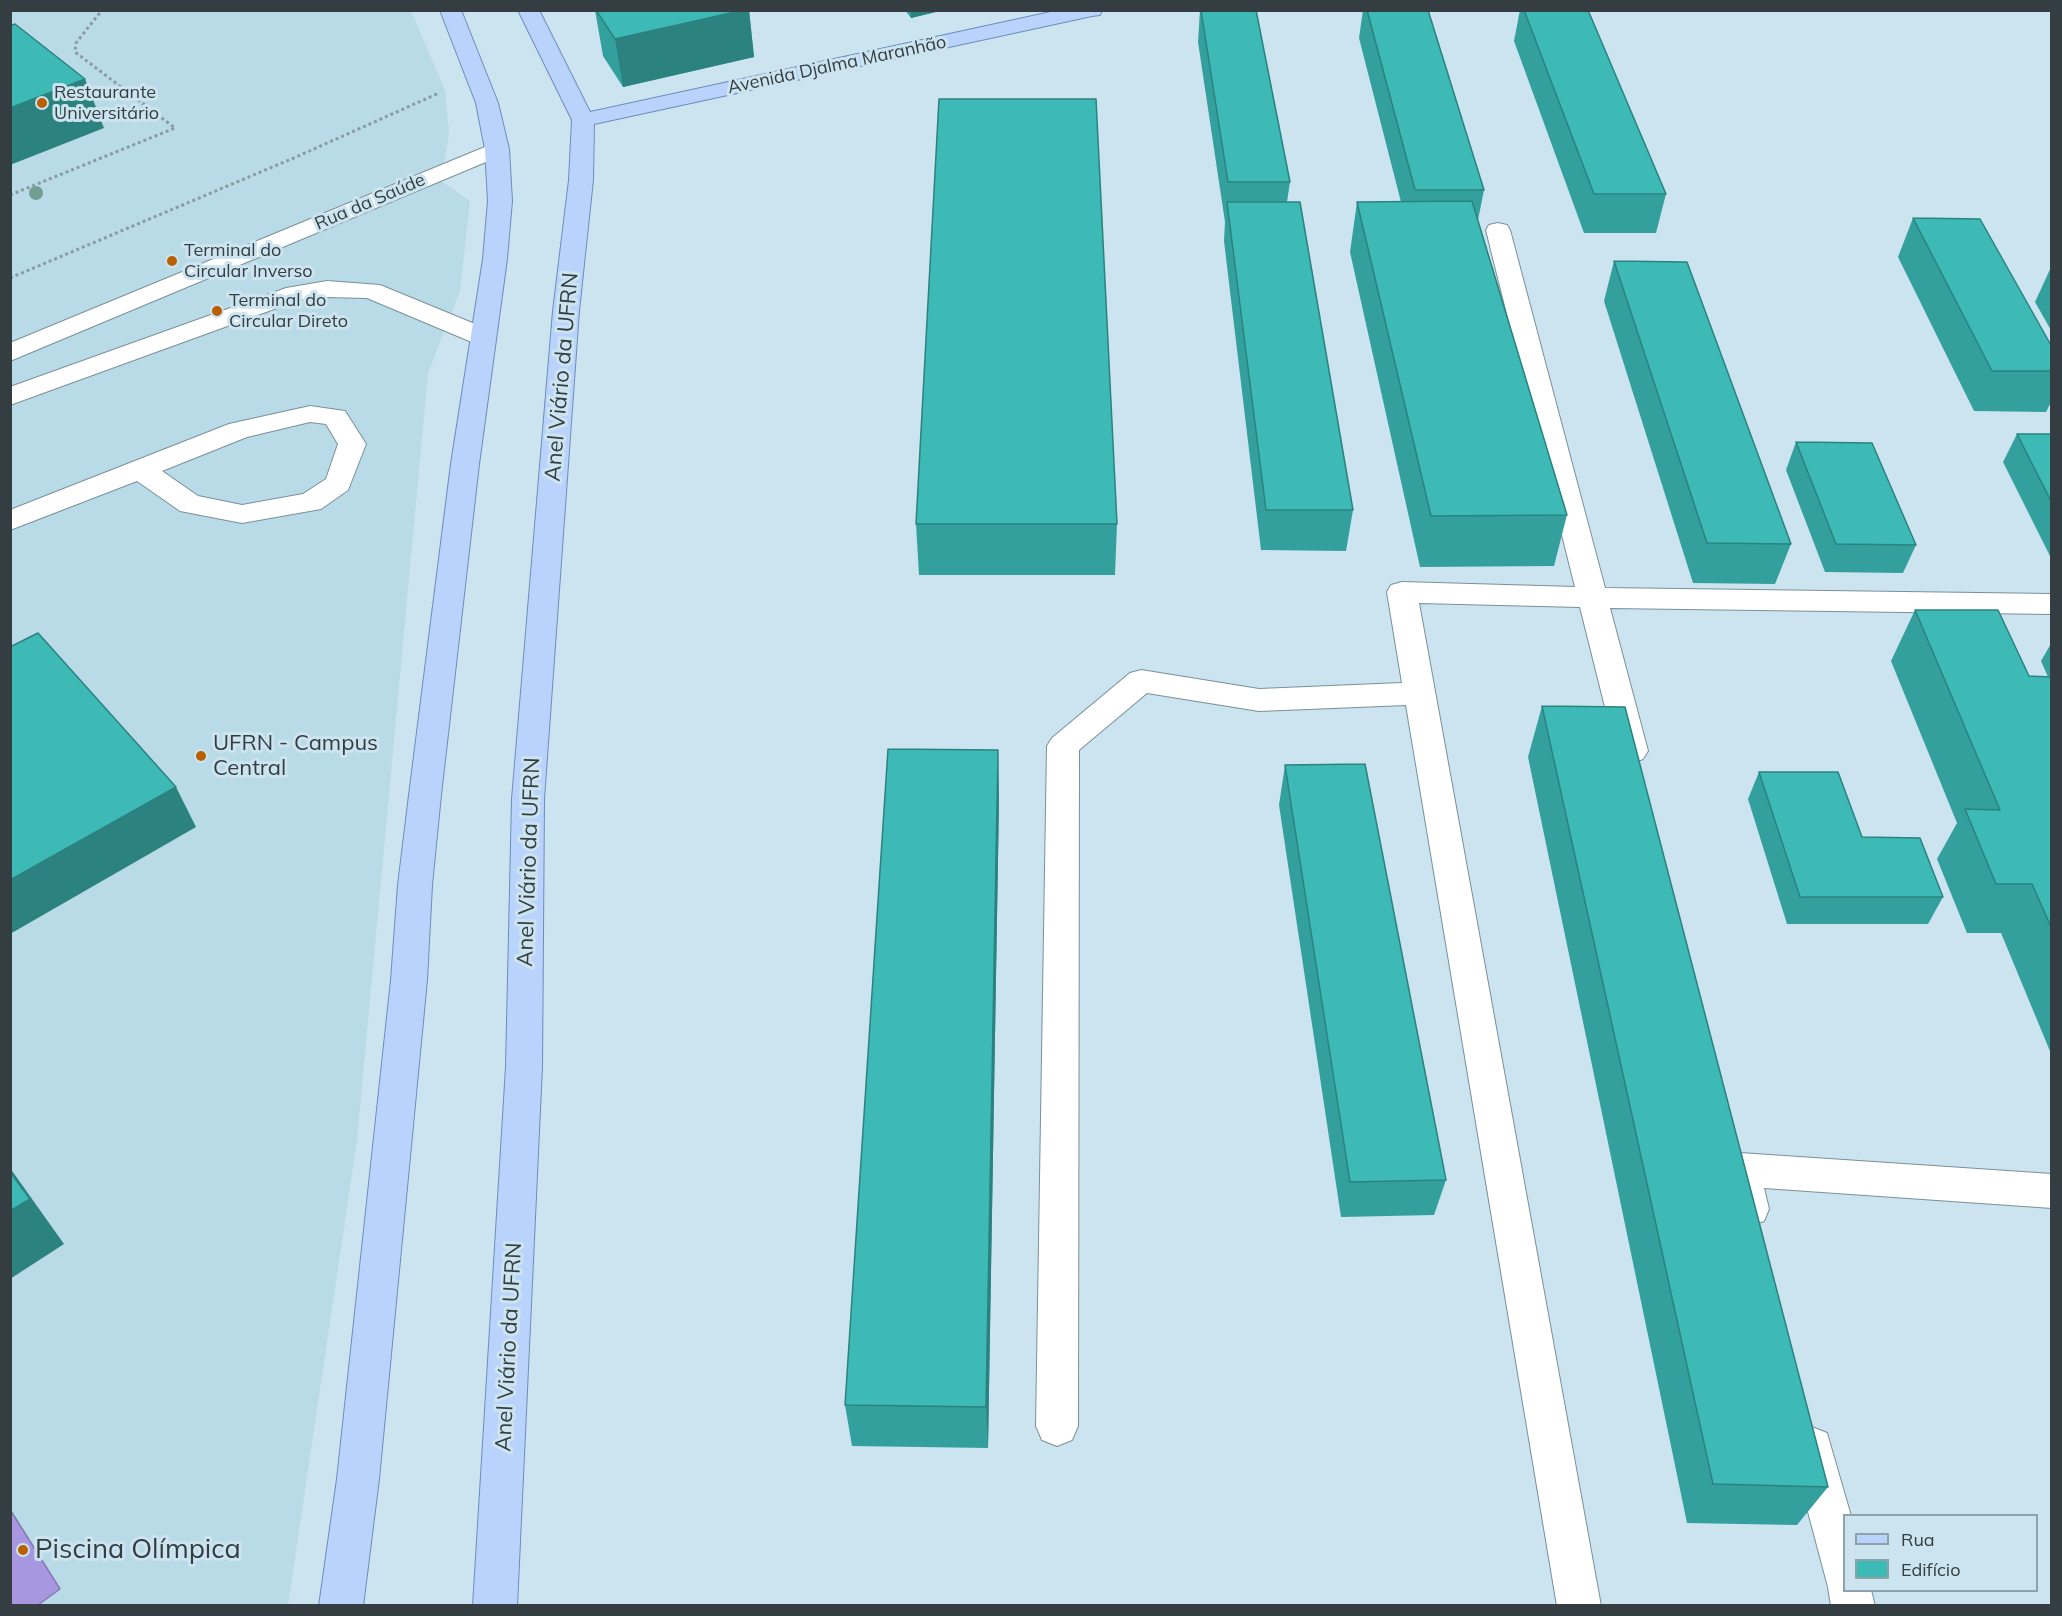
<!DOCTYPE html>
<html>
<head>
<meta charset="utf-8">
<style>
  body { margin:0 }
  #map { position:relative; width:2062px; height:1616px; overflow:hidden; background:#cce4ef; font-family:Mulish,sans-serif }
  canvas { display:block }
  .frame { position:absolute; inset:0; border:12px solid #343e42; pointer-events:none }
  .legend { position:absolute; left:1843px; top:1514px; width:195px; height:78px; box-sizing:border-box; background:#cce4ef; border:2px solid #8fa2aa; margin:0; padding:8px 10px; list-style:none; font-size:18px; color:#343e42 }
  .legend li { display:flex; align-items:center; gap:12px; height:30px }
  .legend b { width:30px; border:2px solid #8fa2aa }
</style>
</head>
<body>
<div id="map">
<canvas width="2062" height="1616"></canvas>
<div class="frame"></div>
<ul class="legend">
<li><b style="height:8px;background:#bad3fc"></b>Rua</li>
<li><b style="height:16px;background:#3dbab6"></b>Edifício</li>
</ul>
</div>
<script>
const g = document.querySelector('canvas').getContext('2d');
g.lineJoin = 'round';
function fill(path, color) { g.fillStyle = color; g.fill(path, 'evenodd'); }
const poly = rows => new Path2D(rows.map(r => 'M' + r).join(''));
function strokePath(path, color, width, dash) { g.strokeStyle = color; g.lineWidth = width; g.lineCap = dash ? 'butt' : 'round'; g.setLineDash(dash || []); g.stroke(path); }
function drawText(font, color, halo, rows, align = 'center') {
  g.font = font + ' Mulish,sans-serif'; g.lineWidth = 6; g.setLineDash([]); g.textBaseline = 'middle'; g.strokeStyle = halo; g.fillStyle = color; for (const [text, x, y, turn = 0] of rows) {
    g.save(); g.translate(x, y); g.rotate((+turn || 0) * Math.PI / 180); g.textAlign = isNaN(turn) ? turn : align; if (halo) g.strokeText(text, 0, 0); g.fillText(text, 0, 0); g.restore();
  }
}
fill(poly([
  [11,11,411,11,445,90,449,133,441,181,470,201,460,291,428,373,357,1140,288,1605,11,1606]
]), '#b9dae7');
const water = poly([
  [11,1511,60,1589,38,1605,11,1605,11,1511]
]);
fill(water, '#a797e1');
strokePath(water, '#847cb1', 1.5);
const minor = poly([
  [497,142,505,144,509,149,505,154,10,361,10,343,497,142],
  [1498,223,1507,225,1510,230,1605,588,2052,594,2052,614,1610,608,1648,751,1643,759,1632,763,1621,759,1616,751,1580,607,1419,603,1601,1606,1557,1606,1406,705,1259,711,1147,693,1079,750,1078,1426,1072,1440,1057,1446,1042,1440,1036,1426,1047,746,1052,738,1130,673,1141,670,1259,689,1402,683,1387,592,1391,585,1402,582,1575,587,1486,230,1489,225,1498,223],
  [327,281,380,285,492,331,496,337,492,343,483,345,474,343,367,298,327,297,299,300,10,405,10,387,286,288,327,281],
  [310,406,345,411,366,444,348,490,321,509,242,523,180,511,137,481,10,530,10,510,229,424,310,406],
  [310,422,326,424,338,444,326,479,303,494,242,505,198,496,162,471,247,437,310,422],
  [1740,1153,2052,1174,2052,1208,1764,1188,1769,1209,1764,1221,1750,1226,1736,1221,1721,1170,1726,1158,1740,1153],
  [1812,1427,1827,1433,1851,1516,1844,1516,1844,1590,1871,1590,1875,1606,1831,1606,1828,1587,1791,1448,1797,1433,1812,1427]
]);
const major = poly([
  [440,10,461,10,498,103,509,149,512,201,507,259,479,464,441,795,432,885,427,980,379,1479,363,1606,319,1606,337,1479,391,980,398,885,409,795,451,464,483,259,488,201,485,149,476,103,440,10],
  [518,10,539,10,590,112,1060,10,1102,10,1100,15,1092,16,594,124,593,180,579,311,544,799,542,1067,517,1606,473,1606,506,1067,512,799,553,311,569,180,572,120,518,10]
]);
strokePath(minor, '#7a909a', 2);
strokePath(major, '#6d8cba', 2);
strokePath(poly([
  [10,195,175,128,75,52,76,43,102,10],
  [10,278,296,157,439,93]
]), '#899ba3', 3, [3, 3]);
fill(minor, '#fff');
fill(major, '#bad3fc');
g.fillStyle = '#729e92';
for (const [x, y] of [
  [36,193]
]) { g.beginPath(); g.arc(x, y, 7, 0, 2 * Math.PI); g.fill(); }
fill(poly([
  [595,10,749,10,754,57,623,87,603,56],
  [905,10,944,10,911,18],
  [1200,10,1256,10,1290,182,1287,202,1353,510,1346,551,1261,550,1224,241,1225,222,1198,42],
  [1363,10,1428,10,1484,190,1478,220,1567,515,1554,566,1420,567,1350,252,1357,202,1401,202,1359,38],
  [1520,10,1588,10,1666,194,1656,233,1584,233,1514,41],
  [1913,218,2052,347,2052,400,2046,412,1974,411,1898,257],
  [1614,261,1791,544,1775,584,1693,583,1604,301],
  [2052,265,2052,332,2035,302],
  [2017,434,2052,434,2052,560,2003,462],
  [1796,442,1916,545,1903,573,1825,572,1786,470],
  [916,524,1117,524,1115,575,919,575],
  [1915,610,2029,676,2048,677,2041,661,2052,642,2052,1056,2001,933,1967,933,1937,859,1957,823,1891,661],
  [1542,706,1828,1487,1797,1525,1687,1523,1528,757],
  [998,750,999,800,988,1448,852,1446,845,1405],
  [1285,765,1446,1180,1434,1215,1341,1217,1279,805],
  [1759,772,1862,837,1943,897,1928,924,1787,924,1748,799]
]), '#34a09d');
fill(poly([
  [744,10,749,10,754,57,623,87,615,39],
  [911,10,944,10,911,18],
  [85,79,104,128,10,165,10,108],
  [998,750,999,800,988,1448,986,1407],
  [176,787,196,827,10,934,10,880],
  [10,1168,64,1244,10,1279]
]), '#2b827f');
const building = poly([
  [596,10,744,10,615,39,596,10],
  [1201,10,1256,10,1290,182,1228,182,1201,10],
  [1367,10,1428,10,1484,190,1415,190,1367,10],
  [1524,10,1588,10,1666,194,1594,194,1524,10],
  [15,24,85,79,10,108,10,26,15,24],
  [939,99,1096,99,1117,524,916,524,939,99],
  [1472,201,1567,515,1431,516,1357,202,1472,201],
  [1227,202,1300,202,1353,510,1266,510,1227,202],
  [1913,218,1980,219,2052,347,2052,371,1992,371,1913,218],
  [1614,261,1687,262,1791,544,1707,543,1614,261],
  [2017,434,2052,434,2052,503,2017,434],
  [1796,442,1872,443,1916,545,1836,544,1796,442],
  [1915,610,1998,610,2029,676,2052,677,2052,929,2032,884,1996,884,1965,809,2000,810,1915,610],
  [38,633,176,787,10,880,10,647,38,633],
  [1542,706,1625,707,1828,1487,1713,1484,1542,706],
  [888,749,998,750,986,1407,845,1405,888,749],
  [1365,764,1446,1180,1350,1182,1285,765,1365,764],
  [1759,772,1838,772,1862,837,1920,838,1943,897,1800,897,1759,772],
  [10,1172,30,1199,10,1211,10,1172]
]);
fill(building, '#3dbab6');
strokePath(building, '#2b827f', 1.5);
for (const [x, y, r, color] of [
  [42,103,6,"#b95f00"],
  [172,261,6,"#b95f00"],
  [217,311,6,"#b95f00"],
  [201,756,6,"#b95f00"],
  [23,1550,6,"#b95f00"]
]) { const dot = new Path2D(); dot.arc(x, y, r, 0, 2 * Math.PI); g.fillStyle = color; g.fill(dot); strokePath(dot, '#cce4ef', 2); }
drawText('18px', '#343e42', '#cce4ef', [
  ["Avenida Djalma Maranhão",837,65,-12],
  ["Rua da Saúde",370,202,-23]
]);
drawText('18px', '#343e42', '#cce4ef', [
  ["Restaurante",54,93],
  ["Universitário",54,114],
  ["Terminal do",184,251],
  ["Circular Inverso",184,272],
  ["Terminal do",229,301],
  ["Circular Direto",229,322]
], 'left');
drawText('22px', '#343e42', '#cce4ef', [
  ["Anel Viário da UFRN",562,377,-85],
  ["Anel Viário da UFRN",529,862,-88],
  ["Anel Viário da UFRN",509,1347,-87]
]);
drawText('22px', '#343e42', '#cce4ef', [
  ["UFRN - Campus",213,743],
  ["Central",213,768]
], 'left');
drawText('27px', '#343e42', '#cce4ef', [
  ["Piscina Olímpica",35,1550]
], 'left');
</script>
</body>
</html>
